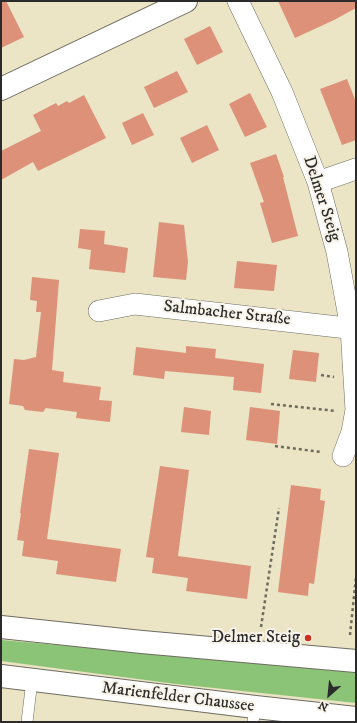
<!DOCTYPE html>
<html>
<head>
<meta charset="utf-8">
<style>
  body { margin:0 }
  #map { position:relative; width:357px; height:723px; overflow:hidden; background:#ebe4c5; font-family:"IM FELL DW Pica",serif }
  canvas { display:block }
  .frame { position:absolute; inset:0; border:2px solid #2b2b2b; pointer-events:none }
  .north { position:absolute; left:309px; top:675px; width:40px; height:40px; -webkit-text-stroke:3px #f7f3e8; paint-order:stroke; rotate:207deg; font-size:11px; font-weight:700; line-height:16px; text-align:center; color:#2b2b2b }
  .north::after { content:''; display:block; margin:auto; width:14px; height:18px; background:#2b2b2b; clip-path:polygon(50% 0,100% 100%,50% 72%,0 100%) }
</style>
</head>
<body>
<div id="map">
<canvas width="357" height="723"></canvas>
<div class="frame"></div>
<div class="north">N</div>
</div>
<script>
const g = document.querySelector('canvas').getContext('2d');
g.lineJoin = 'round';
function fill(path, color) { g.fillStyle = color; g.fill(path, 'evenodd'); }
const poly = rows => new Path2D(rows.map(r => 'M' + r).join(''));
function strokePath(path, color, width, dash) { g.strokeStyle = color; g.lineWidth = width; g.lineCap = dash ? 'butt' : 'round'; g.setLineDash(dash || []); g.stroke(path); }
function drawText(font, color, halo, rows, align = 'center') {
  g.font = font + ' "IM FELL DW Pica",serif'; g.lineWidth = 4; g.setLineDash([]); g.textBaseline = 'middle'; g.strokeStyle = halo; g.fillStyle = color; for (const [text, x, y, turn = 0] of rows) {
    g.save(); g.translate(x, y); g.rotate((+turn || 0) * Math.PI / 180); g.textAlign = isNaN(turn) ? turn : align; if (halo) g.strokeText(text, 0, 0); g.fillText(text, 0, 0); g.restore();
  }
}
fill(poly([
  [1,640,356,671,356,703,176,684,1,661]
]), '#8cc477');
fill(poly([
  [1,1,6,1,24,37,1,48],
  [278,1,356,1,356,8,334,20,295,38],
  [210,26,223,52,197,65,184,39],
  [177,71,188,92,154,108,144,87],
  [347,79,356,102,356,140,342,145,320,89],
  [250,93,267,127,245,137,229,104],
  [84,95,106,138,38,171,33,162,1,180,1,151,41,131,33,115,56,103,58,106,67,101,69,103],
  [143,113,154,135,132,145,122,123],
  [207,125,219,150,192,163,180,138],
  [276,154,284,177,283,177,298,236,272,243,260,203,264,202,250,163],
  [159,222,184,225,188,262,186,280,153,277],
  [80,229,105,231,104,244,128,248,125,273,89,269,91,250,78,248],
  [237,261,277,265,274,291,234,288],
  [32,277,59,280,52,370,64,372,63,382,101,387,99,400,112,401,110,422,76,418,77,412,46,408,43,412,25,410,23,406,9,404,14,359,24,360,36,357,41,312,36,312,37,301,30,300],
  [186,346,216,349,215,358,264,364,261,393,233,390,234,377,165,371,164,379,133,375,136,347,186,353],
  [293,350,319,353,316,382,289,379],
  [184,407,211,411,209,435,181,432],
  [250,407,280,411,277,444,246,440],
  [29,449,59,453,47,539,121,549,116,582,56,574,58,561,22,556,24,541,17,540,21,513,20,513],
  [160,466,189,470,178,556,251,566,247,599,186,591,188,578,152,573,154,558,146,557],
  [291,485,321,489,320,500,325,501,314,584,309,583,308,596,278,592]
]), '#dc9178');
const lane = poly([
  [27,722,32,680],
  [253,722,255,707]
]);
const street = poly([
  [238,1,282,92,318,182,337,252,351,328,356,410],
  [318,182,356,169],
  [99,311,135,304,356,329],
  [343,456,352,432,356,410]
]);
const secondary = poly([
  [1,89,186,1],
  [1,627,142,642,356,661],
  [1,676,255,707,356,718]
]);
strokePath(lane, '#6e6c61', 12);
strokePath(street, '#6e6c61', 22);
strokePath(secondary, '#6e6c61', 24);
strokePath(poly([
  [321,375,334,377],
  [271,404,336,411],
  [275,446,321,452],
  [261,627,279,508],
  [350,635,356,577]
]), '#6e6c61', 2.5, [3, 3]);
strokePath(lane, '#fff', 11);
strokePath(street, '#fff', 21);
strokePath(secondary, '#fff', 22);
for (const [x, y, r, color] of [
  [308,638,4,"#c8321e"]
]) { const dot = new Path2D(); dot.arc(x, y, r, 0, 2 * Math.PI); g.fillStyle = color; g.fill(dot); strokePath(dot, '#f7f3e8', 1.5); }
drawText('17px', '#2b2b2b', '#f7f3e8', [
  ["Delmer Steig",321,199,72],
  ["Salmbacher Straße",227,314,6],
  ["Marienfelder Chaussee",178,698,7]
]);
drawText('17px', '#2b2b2b', '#f7f3e8', [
  ["Delmer Steig",300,638]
], 'right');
</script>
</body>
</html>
